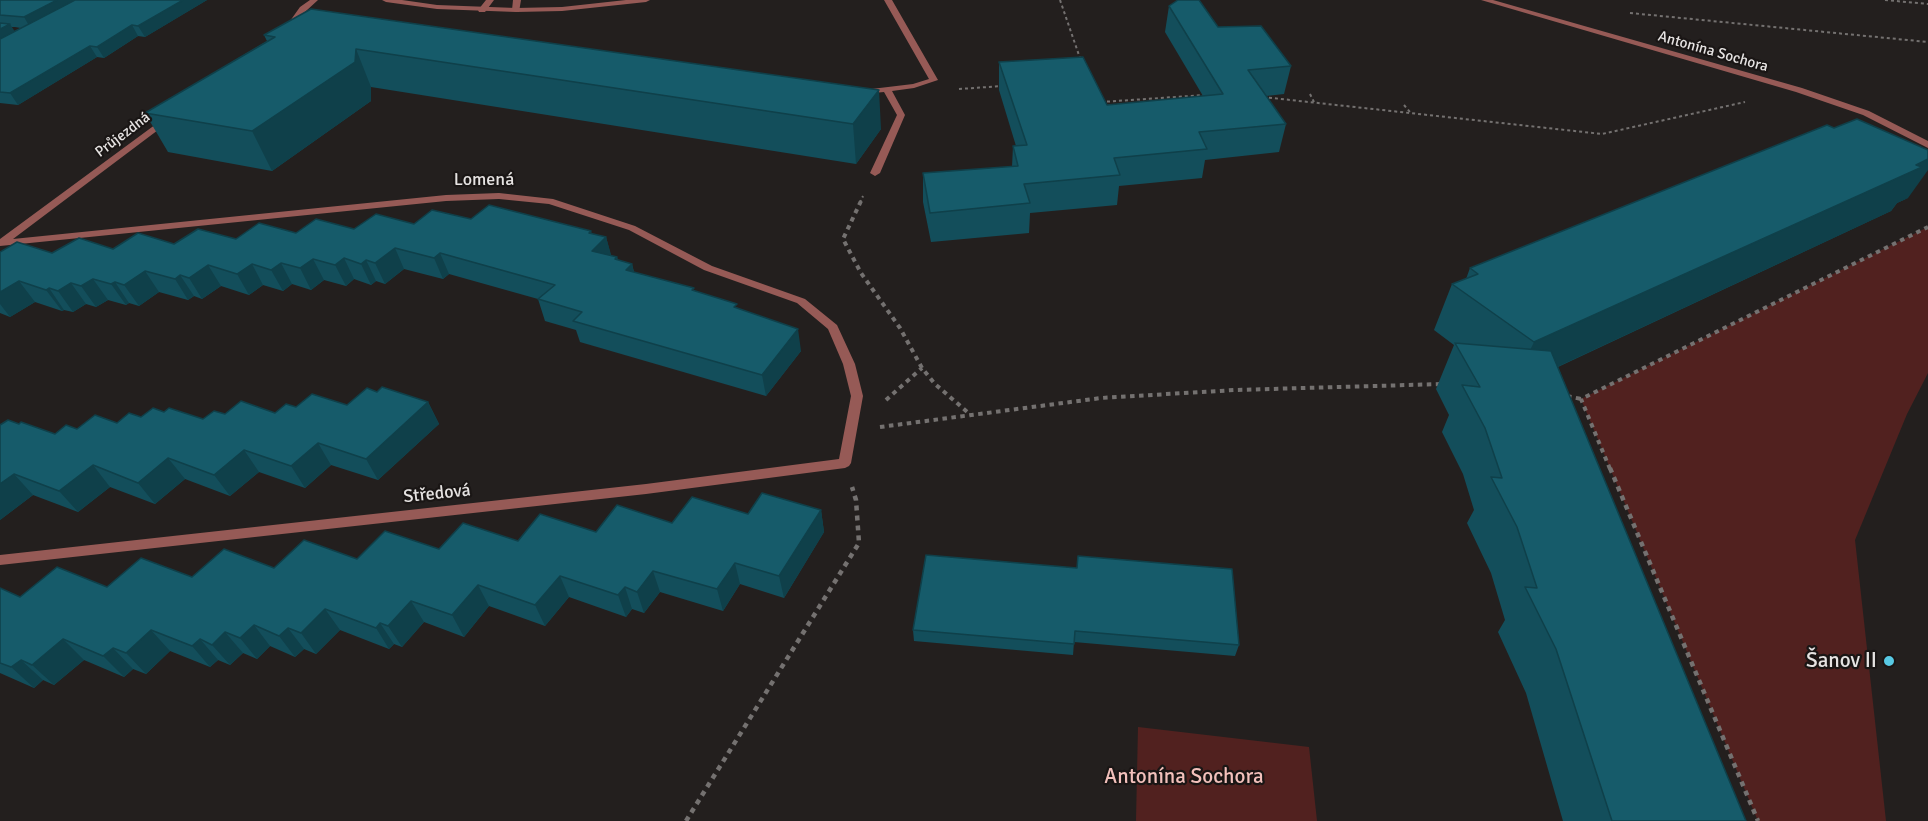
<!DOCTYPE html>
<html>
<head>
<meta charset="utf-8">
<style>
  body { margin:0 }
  canvas { display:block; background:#231f1e }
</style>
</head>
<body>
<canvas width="1928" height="821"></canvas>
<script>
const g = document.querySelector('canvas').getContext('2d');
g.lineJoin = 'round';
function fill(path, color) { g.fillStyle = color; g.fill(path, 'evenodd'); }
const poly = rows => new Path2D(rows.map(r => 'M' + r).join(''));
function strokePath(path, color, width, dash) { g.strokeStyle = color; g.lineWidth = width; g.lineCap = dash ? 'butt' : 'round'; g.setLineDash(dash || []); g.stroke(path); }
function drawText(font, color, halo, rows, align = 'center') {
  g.font = font + ' Signika,sans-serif'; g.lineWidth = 4.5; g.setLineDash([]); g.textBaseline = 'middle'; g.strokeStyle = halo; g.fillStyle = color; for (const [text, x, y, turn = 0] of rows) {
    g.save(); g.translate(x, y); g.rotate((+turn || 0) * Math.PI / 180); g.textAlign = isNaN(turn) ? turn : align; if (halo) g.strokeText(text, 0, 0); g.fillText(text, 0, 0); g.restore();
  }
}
fill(poly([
  [1928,227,1928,373,1907,414,1855,540,1886,821,1758,821,1581,399],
  [1138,727,1309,747,1317,821,1136,821]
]), '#51211f');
strokePath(poly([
  [1060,0,1081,61],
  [1885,0,1928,4],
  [1630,13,1928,42],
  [959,89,1003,86],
  [1310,94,1314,102],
  [1263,97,1602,134,1745,102],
  [1101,102,1205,95],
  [1404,105,1410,112],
  [860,203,863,196]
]), '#747170', 2, [3, 3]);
strokePath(poly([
  [861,201,843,239,861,273,900,328,922,368,935,384,972,416],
  [1567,396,1581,399],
  [886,400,922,368],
  [880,427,1101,398,1235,390,1443,384],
  [1610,469,1581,399,1928,227]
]), '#747170', 4, [4.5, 4.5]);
strokePath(poly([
  [1610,468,1758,821],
  [686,821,859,543,856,500,852,487]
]), '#747170', 4.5, [5, 5]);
fill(poly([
  [486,0,494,0,485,12,479,12,478,10,486,0],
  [513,0,521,0,519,12,512,10,513,0],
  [884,0,892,0,938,80,914,88,892,91,905,115,880,173,875,176,870,173,897,115,884,92,863,94,859,92,863,90,913,84,929,79,884,0]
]), '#965a56');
fill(poly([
  [310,0,318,0,306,11,292,30,286,30,285,28,300,7,310,0],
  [382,0,402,0,437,5,516,8,562,7,626,0,650,0,646,2,562,11,516,12,437,9,386,2,382,0],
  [1481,0,1493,0,1802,88,1869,111,1928,141,1928,148,1863,115,1796,92,1481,0],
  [167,116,171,119,170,121,13,239,446,195,499,193,553,199,635,226,712,266,805,299,837,325,855,364,863,396,851,463,849,466,845,468,646,494,0,565,0,555,646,484,839,459,851,396,843,364,828,329,797,303,704,270,629,230,549,204,499,199,446,201,0,246,0,239,167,116]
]), '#965a56');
fill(poly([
  [0,0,207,0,145,37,138,36,104,58,97,57,18,105,0,103],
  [11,27,15,27,21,28,14,31],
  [1169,6,1218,27,1291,66,1284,94,1266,96,1286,124,1279,152,1205,160,1202,178,1119,186,1117,205,1030,213,1029,233,931,242,923,202,923,173,1012,167,1013,146,1016,146,999,90,999,62,1107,105,1203,96,1165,32],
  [311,9,881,129,856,164,371,87,371,101,272,171,168,152,145,113,267,41,264,35],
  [1908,198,1897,203,1891,211,1558,367,1746,821,1563,821,1526,693,1498,632,1505,620,1491,573,1467,523,1474,510,1463,474,1442,432,1449,415,1436,389,1454,345,1434,330,1452,284,1466,279,1470,268],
  [471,219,592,234,606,237,611,256,617,257,618,260,632,264,634,272,695,291,738,308,801,351,766,396,580,342,576,330,545,321,538,299,449,274,443,279,404,269,385,284,376,281,371,285,354,279,346,286,324,280,311,290,292,284,283,291,263,285,249,295,221,286,202,299,194,296,188,300,159,292,139,306,129,303,126,305,108,300,96,307,86,304,73,312,64,310,62,311,35,302,10,317,0,313,0,252,52,253,113,249],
  [377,392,428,402,439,424,378,480,331,465,305,488,259,472,230,496,185,479,155,504,110,487,78,512,33,495,0,520,19,424,55,434,77,429,117,423,164,412,203,419,225,414,275,413,296,407,347,405],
  [821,510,824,532,784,598,740,584,723,611,660,592,644,613,632,609,626,617,569,597,545,626,489,606,464,637,424,622,402,647,394,644,389,649,340,630,316,654,304,649,295,657,270,646,257,659,243,653,230,665,218,660,210,667,170,651,146,674,133,669,124,677,84,660,54,685,43,680,34,688,0,673,0,588,20,597,748,514],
  [1078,556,1239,645,1235,656,1074,642,1073,655,914,641,913,630,1077,568]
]), '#134e5b');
fill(poly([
  [57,0,84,0,31,29,24,17],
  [183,0,207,0,145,37,138,26],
  [10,24,17,35,0,44,0,29],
  [132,25,138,36,104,58,97,47],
  [90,46,97,57,18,105,10,93],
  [356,49,371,87,371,101,272,171,252,131],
  [879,90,881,129,856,164,853,124],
  [1928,159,1928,170,1908,198,1897,203,1891,211,1512,388,1534,342],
  [591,231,596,247,606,237,612,258,592,251,589,233],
  [395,248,404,269,385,284,375,263],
  [440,253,449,274,443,279,434,258],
  [344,258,354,279,346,286,335,265],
  [313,259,324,280,311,290,300,268],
  [366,260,376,281,371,285,361,264],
  [281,263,292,284,283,291,271,270],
  [252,264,263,285,249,295,237,274],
  [632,264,637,285,626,270],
  [208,265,221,286,202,299,189,278],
  [145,271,159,292,139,306,124,285],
  [180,275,194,296,188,300,175,279],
  [93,279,108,300,96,307,81,286],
  [19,281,35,302,10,317,0,304,0,292],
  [115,282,129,303,126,305,111,284],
  [71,283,86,304,73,312,58,291],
  [49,288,64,310,62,311,46,290],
  [798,329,801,351,766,396,762,375],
  [428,402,439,424,378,480,366,459],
  [318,443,331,465,305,488,291,466],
  [244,450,259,472,230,496,214,475],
  [168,458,185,479,155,504,138,483],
  [93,465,110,487,78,512,59,491],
  [14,474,33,495,0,520,0,484],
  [821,510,824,532,784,598,779,576],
  [735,563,740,584,723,611,717,589],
  [653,571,660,592,644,613,637,592],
  [560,576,569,597,545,626,535,605],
  [478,585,489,606,464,637,452,615],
  [625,587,632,609,626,617,618,595],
  [411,601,424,622,402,647,388,626],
  [325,609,340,630,316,654,301,633],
  [380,623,394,644,389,649,376,628],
  [254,625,270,646,257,659,240,638],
  [288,628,304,649,295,657,279,636],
  [151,630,170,651,146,674,126,653],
  [225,632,243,653,230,665,212,645],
  [63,639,84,660,54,685,32,665],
  [200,639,218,660,210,667,192,646],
  [113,648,133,669,124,677,103,656],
  [21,660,43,680,34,688,11,667]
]), '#0f404a');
const building = poly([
  [0,0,57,0,24,17,0,15,0,0],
  [75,0,183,0,138,26,132,25,97,47,90,46,10,93,0,92,0,39,75,0],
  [1178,0,1199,0,1218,27,1261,26,1291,66,1248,70,1286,124,1199,132,1207,149,1114,158,1120,175,1024,184,1030,203,930,213,923,173,1018,166,1013,146,1027,145,999,62,1083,57,1107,105,1223,94,1169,6,1178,0],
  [311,9,879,90,853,124,356,49,355,62,252,131,145,113,275,37,264,35,311,9],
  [0,23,10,24,0,29,0,23],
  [1857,119,1928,150,1928,159,1916,165,1922,167,1534,342,1452,284,1478,274,1470,268,1827,125,1834,128,1857,119],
  [489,205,591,231,589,233,606,237,592,251,617,257,615,259,632,264,626,270,694,288,692,290,737,304,734,307,798,329,762,375,573,321,582,312,538,299,555,285,440,253,434,258,395,248,375,263,366,260,361,264,344,258,335,265,313,259,300,268,281,263,271,270,252,264,237,274,208,265,189,278,180,275,175,279,145,271,124,285,115,282,111,284,93,279,81,286,71,283,58,291,49,288,46,290,19,281,0,292,0,252,17,242,52,253,79,238,113,249,138,233,174,244,198,229,236,239,259,223,296,233,316,219,354,229,376,214,414,224,432,210,471,219,489,205],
  [1455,343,1551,351,1746,821,1612,821,1556,649,1525,587,1537,588,1517,527,1491,477,1502,478,1485,428,1462,385,1480,387,1455,343],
  [382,387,428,402,366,459,318,443,291,466,244,450,214,475,168,458,138,483,93,465,59,491,14,474,0,484,0,425,8,420,19,424,21,422,55,434,66,425,77,429,95,415,117,423,129,413,141,417,153,408,164,412,169,408,203,419,214,411,225,414,241,401,275,413,286,404,296,407,312,394,347,405,367,388,377,392,382,387],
  [762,493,821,510,779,576,735,563,717,589,653,571,637,592,625,587,618,595,560,576,535,605,478,585,452,615,411,601,388,626,380,623,376,628,325,609,301,633,288,628,279,636,254,625,240,638,225,632,212,645,200,639,192,646,151,630,126,653,113,648,103,656,63,639,32,665,21,660,11,667,0,663,0,588,20,597,57,567,107,587,141,558,192,577,224,549,274,568,304,540,357,559,385,531,439,549,463,523,518,541,540,514,596,532,617,505,672,523,692,497,748,514,762,493],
  [926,555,1077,568,1078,556,1232,569,1239,645,1075,631,1074,644,913,630,926,555]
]);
fill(building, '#165b6a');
strokePath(building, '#0f404a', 1.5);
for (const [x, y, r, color] of [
  [1889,661,6,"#58c9e4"]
]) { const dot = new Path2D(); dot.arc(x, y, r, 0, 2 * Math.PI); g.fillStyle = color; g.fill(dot); strokePath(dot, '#1a1615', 2); }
drawText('15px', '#e6e3e2', '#1a1615', [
  ["Antonína Sochora",1713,52,16],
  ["Průjezdná",123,135,-37]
]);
drawText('18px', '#e6e3e2', '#1a1615', [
  ["Lomená",484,180],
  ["Středová",437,494,-6]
]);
drawText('21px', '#e6e3e2', '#1a1615', [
  ["Šanov II",1877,661]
], 'right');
drawText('21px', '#f2c0bb', '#1a1615', [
  ["Antonína Sochora",1184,777]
]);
</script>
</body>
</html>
